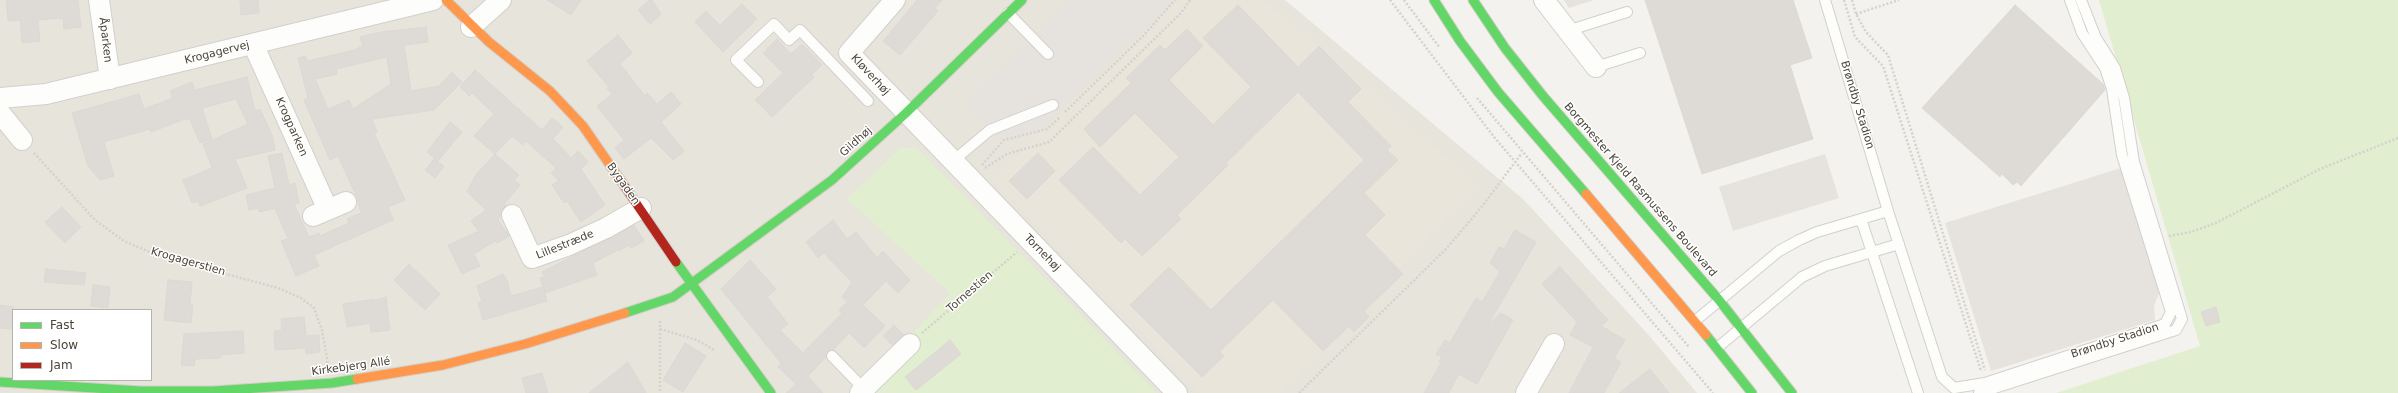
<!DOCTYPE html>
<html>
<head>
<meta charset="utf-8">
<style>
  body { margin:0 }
  #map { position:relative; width:2398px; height:393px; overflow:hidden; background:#f4f2ee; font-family:"DejaVu Sans",sans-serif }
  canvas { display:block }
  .legend { position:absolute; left:12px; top:309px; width:140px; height:72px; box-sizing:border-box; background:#fff; border:1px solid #b7b4b0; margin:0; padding:5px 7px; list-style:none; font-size:12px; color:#4b4439 }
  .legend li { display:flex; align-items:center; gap:8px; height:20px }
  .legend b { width:20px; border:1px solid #b7b4b0 }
</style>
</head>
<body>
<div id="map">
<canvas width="2398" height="393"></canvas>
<ul class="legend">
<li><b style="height:5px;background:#63d668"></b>Fast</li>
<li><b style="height:5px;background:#ff974d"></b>Slow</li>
<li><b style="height:5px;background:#b3261e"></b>Jam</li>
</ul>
</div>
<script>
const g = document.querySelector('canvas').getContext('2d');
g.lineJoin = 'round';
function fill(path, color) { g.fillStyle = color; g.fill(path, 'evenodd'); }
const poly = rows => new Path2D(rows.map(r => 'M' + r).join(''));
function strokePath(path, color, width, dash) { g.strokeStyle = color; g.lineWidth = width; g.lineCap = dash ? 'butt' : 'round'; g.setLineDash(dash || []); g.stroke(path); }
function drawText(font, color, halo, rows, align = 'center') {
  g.font = font + ' "DejaVu Sans",sans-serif'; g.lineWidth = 3; g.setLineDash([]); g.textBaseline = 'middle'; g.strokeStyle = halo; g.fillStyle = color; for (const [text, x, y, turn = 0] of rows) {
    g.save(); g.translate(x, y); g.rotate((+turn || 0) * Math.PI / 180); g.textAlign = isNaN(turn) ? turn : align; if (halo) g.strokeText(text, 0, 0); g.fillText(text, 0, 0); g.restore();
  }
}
fill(poly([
  [0,0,1285,0,1523,199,1647,333,1697,393,0,393],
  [13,310,151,310,151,380,13,380]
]), '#e7e4dc');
fill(poly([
  [1175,0,1264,0,1478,184,1280,393,1200,393,992,179]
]), '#eae5da');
fill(poly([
  [2099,0,2398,0,2398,393,2056,393,2200,346],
  [900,148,916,148,920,151,1157,393,857,393,950,293,847,199]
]), '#e1eecf');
fill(poly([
  [1071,0,1175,0,1042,129,1000,139,965,103],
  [1564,0,1594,0,1569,8],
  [1825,154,1839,198,1733,231,1719,187],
  [2121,168,2160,291,2154,306,2155,320,1991,371,1945,223]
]), '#e6e3df');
const building = poly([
  [6,0,78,0,81,27,64,29,63,18,38,20,40,41,22,43,20,20,8,21,6,0],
  [240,0,258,0,259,13,241,15,240,0],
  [547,0,581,0,571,15,547,0],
  [649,0,652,0,661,14,650,24,638,10,649,0],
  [917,0,942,0,935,8,938,11,900,55,883,41,917,0],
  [1645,0,1793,0,1812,58,1790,65,1813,139,1702,174,1645,0],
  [742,4,757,19,723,52,695,22,706,11,720,25,742,4],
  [1238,5,1298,67,1319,46,1361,89,1348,102,1391,146,1387,150,1398,160,1364,193,1385,215,1365,235,1403,274,1364,311,1369,317,1354,332,1349,326,1323,351,1273,300,1219,352,1224,356,1202,377,1130,305,1169,267,1211,310,1364,160,1298,92,1226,163,1228,165,1177,215,1181,219,1142,256,1125,239,1121,243,1059,180,1093,147,1140,195,1179,157,1135,113,1100,147,1084,129,1131,83,1126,78,1156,49,1160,45,1165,50,1187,29,1203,46,1169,80,1213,125,1251,87,1203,38,1238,5],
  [2015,5,2103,84,2105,90,2021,186,2017,182,2013,185,2002,174,2000,177,1922,108,2015,5],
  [426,27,428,42,404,45,411,91,439,86,452,72,462,82,434,110,372,119,377,132,374,133,405,200,388,207,393,220,314,255,319,266,296,276,281,241,288,239,275,208,259,212,258,208,249,210,246,195,275,188,268,156,282,153,289,185,295,183,299,203,294,204,309,237,319,233,320,236,349,223,347,219,361,213,356,195,338,156,330,160,304,100,308,98,298,58,305,56,308,61,354,50,363,46,360,37,381,32,426,27],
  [387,57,391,84,353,109,349,100,328,109,315,79,337,74,336,69,387,57],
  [618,35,632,53,620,64,645,96,647,93,657,104,671,92,681,104,661,122,684,151,673,160,651,138,624,159,615,148,624,140,597,106,612,94,607,88,609,87,587,61,618,35],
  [777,39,791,54,802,44,822,65,812,74,814,77,772,117,755,100,783,73,763,53,777,39],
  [475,70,542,130,552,118,563,127,553,139,571,158,578,151,588,162,581,169,605,205,581,222,567,201,564,203,552,185,559,181,551,173,556,168,526,141,523,145,512,136,495,154,519,175,514,180,520,185,504,204,506,205,498,220,509,236,497,243,495,241,474,254,480,266,462,274,448,245,479,231,471,221,486,210,467,192,475,176,495,154,474,136,494,114,472,93,469,96,460,87,475,70],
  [247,77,255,111,260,109,272,135,275,150,235,159,247,188,200,206,198,201,192,203,183,180,212,168,203,144,248,124,236,99,202,108,212,139,200,143,190,119,182,120,151,132,150,129,104,142,114,176,100,180,88,166,72,113,139,94,144,109,173,98,170,91,192,82,195,90,247,77],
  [450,122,462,132,438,161,427,152,450,122],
  [1038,153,1055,171,1027,199,1009,181,1038,153],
  [434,159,444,166,435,178,425,170,434,159],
  [62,207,81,227,65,243,45,222,62,207],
  [833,220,847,239,856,232,877,258,883,251,910,280,898,293,886,281,863,305,885,326,864,348,849,333,833,350,827,352,826,357,808,376,823,393,786,393,796,384,778,367,781,363,721,289,750,260,776,289,767,297,788,324,780,330,803,353,842,313,839,310,847,302,842,297,852,282,824,253,818,258,806,242,833,220],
  [634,225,644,241,631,248,629,245,619,251,618,250,593,263,597,275,545,293,540,278,545,277,542,272,634,225],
  [1515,230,1536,242,1488,325,1501,313,1513,320,1477,384,1459,374,1449,393,1424,393,1441,363,1439,362,1442,357,1436,354,1445,340,1450,343,1476,298,1482,302,1500,272,1490,263,1499,247,1504,249,1515,230],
  [409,264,440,294,425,310,394,280,409,264],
  [1560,267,1608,320,1601,326,1625,340,1614,358,1621,362,1604,393,1569,393,1593,347,1570,335,1577,322,1542,284,1560,267],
  [46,269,86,273,84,285,44,282,46,269],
  [503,274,507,280,511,296,543,287,547,301,483,320,478,303,482,302,477,286,503,274],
  [168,280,192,282,190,305,193,305,191,323,164,320,168,280],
  [93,285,110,287,108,308,91,306,93,285],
  [386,297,390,330,371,332,370,323,347,327,343,304,374,299,374,301,386,297],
  [0,305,14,307,12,329,0,328,0,305],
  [2216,307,2220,322,2206,326,2201,312,2216,307],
  [304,317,306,336,319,335,320,352,306,354,305,348,275,350,274,331,282,330,281,319,304,317],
  [894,325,904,335,892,345,883,336,894,325],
  [243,331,244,353,221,355,221,358,195,359,194,366,181,365,184,334,243,331],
  [950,340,961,354,916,390,905,377,950,340],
  [685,343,706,356,683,392,663,380,685,343],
  [628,362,646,393,589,393,628,362],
  [1650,369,1669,393,1619,393,1650,369],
  [542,373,548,393,526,393,522,378,542,373]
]);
fill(building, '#dedbd6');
strokePath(building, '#dcd9d4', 1);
const lane = poly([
  [1825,0,1888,211,1942,377,1954,388,1985,383,2165,324,2171,312,2122,155,2112,89,2105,68,2082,33,2070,0],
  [1008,13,1048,54],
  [1567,31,1627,12],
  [1596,67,1640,53],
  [758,82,736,60,774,24,789,40,800,30,868,101],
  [953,161,990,130,1053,105],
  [1861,219,1918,393],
  [1695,321,1779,251,1799,240,1817,232,1888,211],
  [1717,348,1802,277,1825,266,1899,244],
  [832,356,864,389],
  [1979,393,2176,330,2182,319,2134,162,2124,98,2115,68,2096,38,2081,0]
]);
const street = poly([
  [99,0,110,79],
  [895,0,849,53,1177,393],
  [1544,0,1596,67],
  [471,27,501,0],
  [253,44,328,210],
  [0,98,46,94,433,0],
  [0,113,22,140],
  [512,215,532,258,569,245,606,228,641,208],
  [313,216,346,202],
  [860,393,910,344],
  [1526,393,1554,344]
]);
const fast = poly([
  [1434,0,1460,41,1498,92,1586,194],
  [1473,0,1505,48,1543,96,1719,300,1792,393],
  [676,262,771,393],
  [625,313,673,297,832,180,906,113,1022,0],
  [1706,335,1752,393],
  [0,382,141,391,213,391,332,383,357,379]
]);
const slow = poly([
  [446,0,489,42,550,91,583,126,621,181],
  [1586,194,1706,335],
  [357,379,443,365,525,344,625,313]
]);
const jam = poly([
  [621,181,676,262]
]);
strokePath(lane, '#d2d0cb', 12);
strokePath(street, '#d2d0cb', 22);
strokePath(fast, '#d3cfc5', 11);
strokePath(slow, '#d3cfc5', 11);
strokePath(jam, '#d3cfc5', 11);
strokePath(poly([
  [1390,0,1494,137,1713,393],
  [1404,0,1440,48],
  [1844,0,1855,37,1883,66,1981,371],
  [1852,0,1856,14,1866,32,1888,55,1985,370],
  [1856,14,1899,0],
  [1477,98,1689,347],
  [1065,112,1143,36,1175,0],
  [34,153,95,220,124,241,159,256,278,288,301,298,314,308,322,330,328,364],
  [982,165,1004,140,1047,129,1060,117],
  [985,168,1007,154,1049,142,1181,13,1190,0],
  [2169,236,2191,232,2216,223,2320,169,2398,138],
  [660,321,660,393],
  [660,329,697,340,714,350],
  [922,333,1017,252],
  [1299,393,1446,249,1480,209,1522,153]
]), '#d3d2cc', 2.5, [2, 2]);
strokePath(lane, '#fdfdfc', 10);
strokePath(street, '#fdfdfc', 20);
strokePath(fast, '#63d668', 9);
strokePath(slow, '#ff974d', 9);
strokePath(jam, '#b3261e', 9);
drawText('11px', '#4b4439', '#fff', [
  ["Åparken",105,40,83],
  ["Krogagervej",217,53,-14],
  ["Kløverhøj",870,75,47],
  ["Brøndby Stadion",1857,105,73],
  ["Krogparken",291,127,66],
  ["Gildhøj",856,142,-42],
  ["Bygaden",623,184,55],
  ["Borgmester Kjeld Rasmussens Boulevard",1640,190,49],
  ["Lillestræde",565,245,-22],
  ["Tornehøj",1042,253,46],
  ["Krogagerstien",188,262,16],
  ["Tornestien",970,292,-41],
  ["Brøndby Stadion",2115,341,-18],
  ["Kirkebjerg Allé",351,367,-8]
]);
</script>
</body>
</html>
